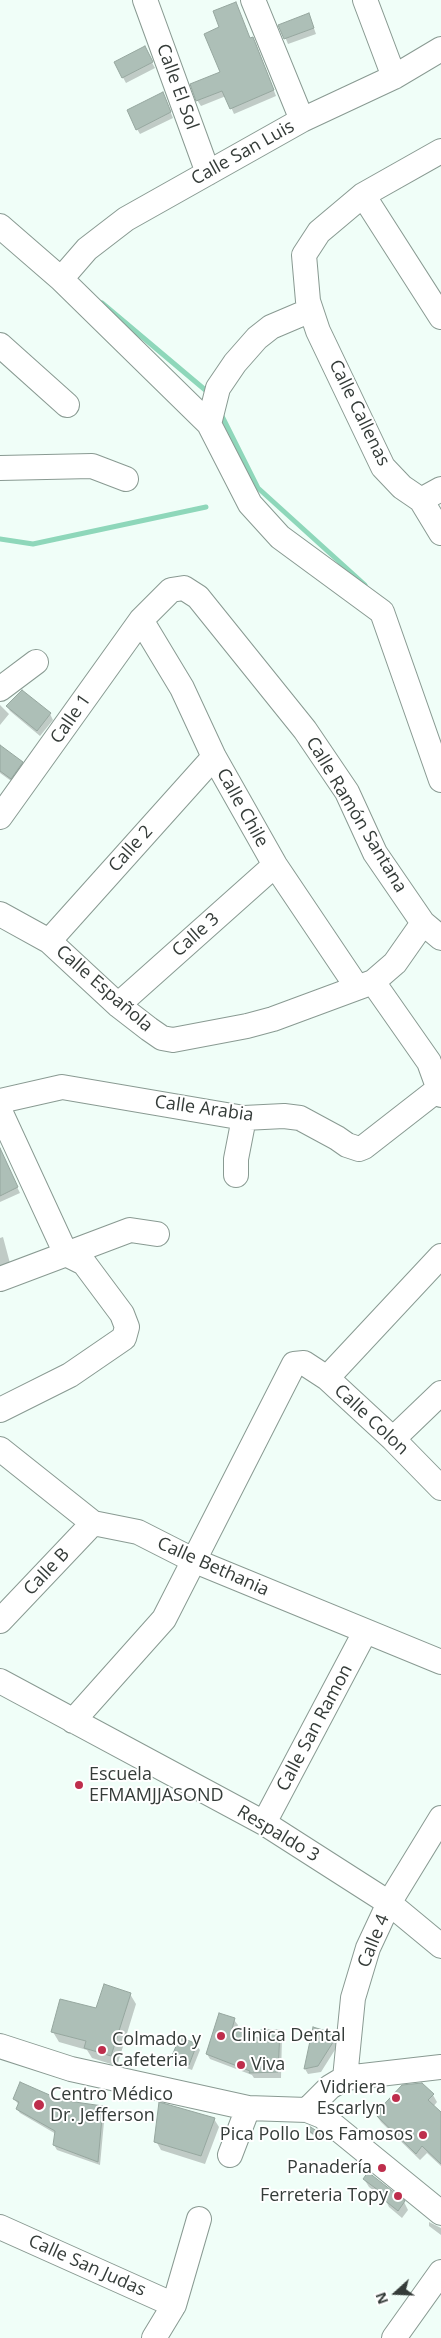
<!DOCTYPE html>
<html>
<head>
<meta charset="utf-8">
<style>
  body { margin:0 }
  #map { position:relative; width:441px; height:2338px; overflow:hidden; background:#f0fef8; font-family:"Open Sans",sans-serif }
  canvas { display:block }
  .north { position:absolute; left:371px; top:2268px; width:50px; height:50px; -webkit-text-stroke:4px #fff; paint-order:stroke; rotate:250deg; font-size:14px; font-weight:700; line-height:20px; text-align:center; color:#353c39 }
  .north::after { content:''; display:block; margin:auto; width:18px; height:22px; background:#353c39; clip-path:polygon(50% 0,100% 100%,50% 72%,0 100%) }
</style>
</head>
<body>
<div id="map">
<canvas width="441" height="2338"></canvas>
<div class="north">N</div>
</div>
<script>
const g = document.querySelector('canvas').getContext('2d');
g.lineJoin = 'round';
function fill(path, color) { g.fillStyle = color; g.fill(path, 'evenodd'); }
const poly = rows => new Path2D(rows.map(r => 'M' + r).join(''));
function strokePath(path, color, width, dash) { g.strokeStyle = color; g.lineWidth = width; g.lineCap = dash ? 'butt' : 'round'; g.setLineDash(dash || []); g.stroke(path); }
function drawText(font, color, halo, rows, align = 'center') {
  g.font = font + ' "Open Sans",sans-serif'; g.lineWidth = 4; g.setLineDash([]); g.textBaseline = 'middle'; g.strokeStyle = halo; g.fillStyle = color; for (const [text, x, y, turn = 0] of rows) {
    g.save(); g.translate(x, y); g.rotate((+turn || 0) * Math.PI / 180); g.textAlign = isNaN(turn) ? turn : align; if (halo) g.strokeText(text, 0, 0); g.fillText(text, 0, 0); g.restore();
  }
}
fill(poly([
  [236,4,250,40,253,39,256,44,276,96,234,114,226,96,201,106,197,100,222,73,221,28],
  [311,20,316,34,288,44,280,25],
  [144,48,155,68,126,83,115,63],
  [166,101,173,118,140,134,137,129],
  [22,691,50,714,53,720,40,736,10,711,7,706],
  [0,705,9,714,0,725],
  [0,747,22,762,25,768,14,783,0,773],
  [0,1152,20,1193,0,1202],
  [3,1237,11,1267,0,1272,0,1238],
  [130,1994,136,2004,117,2066,92,2058,87,2050,59,2042,53,2032],
  [234,2020,238,2025,235,2032,259,2040,279,2031,282,2036,281,2078,254,2078,252,2075,210,2059,207,2054],
  [335,2035,338,2045,321,2072,308,2074,305,2069],
  [196,2045,200,2050,192,2070,176,2064,173,2058],
  [422,2084,433,2095,437,2102,433,2107,441,2114,441,2166,427,2153,420,2160,381,2122,376,2115],
  [14,2099,60,2101,102,2107,105,2111,100,2165,57,2150,54,2145,56,2134,20,2113,17,2109,19,2105],
  [214,2119,219,2127,205,2164,161,2150,156,2141],
  [310,2128,322,2136,322,2141,310,2133],
  [364,2179,404,2202,408,2210,402,2218,389,2207,385,2199,369,2187],
  [429,2222,441,2228,441,2235,429,2226]
]), '#0003');
strokePath(poly([
  [102,303,210,394],
  [220,412,258,488,365,585],
  [0,539,33,544,206,507]
]), '#8ed7ba', 5);
const building = poly([
  [236,2,250,38,253,37,274,90,230,109,222,91,196,101,190,84,220,72,204,34,219,27,213,11,236,2],
  [309,13,314,28,284,39,278,25,309,13],
  [145,46,153,62,122,78,114,62,145,46],
  [163,92,171,112,136,130,127,110,163,92],
  [22,690,51,713,37,731,6,706,22,690],
  [0,745,23,762,11,779,0,771,0,745],
  [0,1148,18,1187,0,1196,0,1148],
  [104,1984,131,1993,111,2056,84,2048,86,2041,51,2032,60,1999,96,2008,104,1984],
  [219,2013,235,2018,232,2029,258,2038,260,2030,280,2030,278,2072,249,2073,250,2071,206,2054,219,2013],
  [313,2027,336,2034,335,2039,318,2066,304,2069,313,2027],
  [180,2037,197,2044,189,2065,171,2058,180,2037],
  [20,2082,61,2100,103,2106,98,2162,53,2145,55,2131,16,2109,19,2102,13,2099,20,2082],
  [422,2083,434,2094,428,2100,441,2112,441,2164,422,2146,416,2154,375,2114,402,2085,422,2083],
  [159,2102,215,2118,201,2156,154,2142,159,2102],
  [309,2126,323,2135,320,2139,308,2130,309,2126],
  [368,2172,405,2201,398,2211,383,2199,386,2196,363,2179,368,2172]
]);
fill(building, '#adbfb7');
strokePath(building, '#96a79f', 1);
const minor = poly([
  [145,0,208,173],
  [253,0,302,120],
  [365,0,394,77],
  [441,151,363,195,319,232,304,255,308,301,318,331,383,467,402,487,421,500,441,533],
  [363,195,441,317],
  [0,226,61,279,209,424,250,504,280,537,382,612,441,780],
  [61,279,87,249,126,219,302,120,394,77,441,49],
  [0,345,67,405],
  [209,424,218,388,235,363,257,338,271,327,311,310],
  [0,468,92,466,126,479],
  [421,500,441,489],
  [141,620,182,688,214,757,275,865,357,987],
  [0,689,36,662],
  [0,817,141,620,171,590,184,588,198,597,305,730,347,792,375,853,423,923,441,938],
  [0,914,49,941,118,1005,149,1029,162,1038,173,1040,247,1026,273,1019,373,982,395,963,423,923],
  [49,941,214,757],
  [373,982,429,1062,441,1095],
  [118,1005,275,865],
  [0,1101,62,1087,244,1118,284,1116,300,1118,337,1138,347,1145,359,1149,364,1147,441,1087],
  [0,1111,66,1254,84,1263,122,1314,127,1327,124,1338,70,1375,0,1410],
  [236,1175,236,1159,244,1118],
  [0,1279,130,1230,157,1234],
  [327,1378,441,1256],
  [393,1439,441,1393],
  [0,1449,93,1523,138,1532,195,1561,441,1662],
  [0,1621,93,1523],
  [0,1681,264,1823,389,1903,441,1946],
  [73,1721,164,1619,294,1364,304,1363,327,1378,393,1439,441,1488],
  [264,1823,365,1632],
  [0,2046,71,2069,248,2108,307,2110,322,2116,441,2213],
  [345,2078,353,1998,368,1948,389,1903,441,1818],
  [307,2110,330,2087,345,2078,441,2067],
  [230,2155,248,2108],
  [0,2227,174,2305],
  [154,2338,174,2305,199,2219],
  [394,2338,441,2272]
]);
strokePath(minor, '#899a92', 26);
strokePath(minor, '#fff', 24);
for (const [x, y, r, color] of [
  [79,1785,5,"#be2e4c"],
  [221,2036,5,"#be2e4c"],
  [102,2050,5,"#be2e4c"],
  [241,2065,5,"#be2e4c"],
  [396,2098,5,"#be2e4c"],
  [39,2105,6,"#be2e4c"],
  [423,2135,5,"#be2e4c"],
  [382,2168,5,"#be2e4c"],
  [398,2196,5,"#be2e4c"]
]) { const dot = new Path2D(); dot.arc(x, y, r, 0, 2 * Math.PI); g.fillStyle = color; g.fill(dot); strokePath(dot, '#fff', 2); }
drawText('18px', '#353c39', '#fff', [
  ["Calle El Sol",177,87,70],
  ["Calle San Luis",243,153,-29],
  ["Calle Callenas",359,413,64],
  ["Calle 1",71,719,-55],
  ["Calle Chile",242,808,61],
  ["Calle Ramón Santana",356,815,59],
  ["Calle 2",131,849,-48],
  ["Calle 3",196,935,-42],
  ["Calle Española",104,989,41],
  ["Calle Arabia",204,1109,8],
  ["Calle Colon",371,1420,43],
  ["Calle Bethania",213,1567,24],
  ["Calle B",47,1572,-47],
  ["Calle San Ramon",315,1728,-62],
  ["Respaldo 3",278,1834,31],
  ["Calle 4",374,1941,-68],
  ["Calle San Judas",87,2266,24]
]);
drawText('18px', '#353c39', '#fff', [
  ["Escuela",89,1775],
  ["EFMAMJJASOND",89,1796],
  ["Clinica Dental",231,2036],
  ["Colmado y",112,2040],
  ["Cafeteria",112,2061],
  ["Viva",251,2065],
  ["Vidriera",386,2088,"right"],
  ["Escarlyn",386,2109,"right"],
  ["Centro Médico",50,2095],
  ["Dr. Jefferson",50,2116],
  ["Pica Pollo Los Famosos",413,2135,"right"],
  ["Panadería",372,2168,"right"],
  ["Ferreteria Topy",388,2196,"right"]
], 'left');
</script>
</body>
</html>
